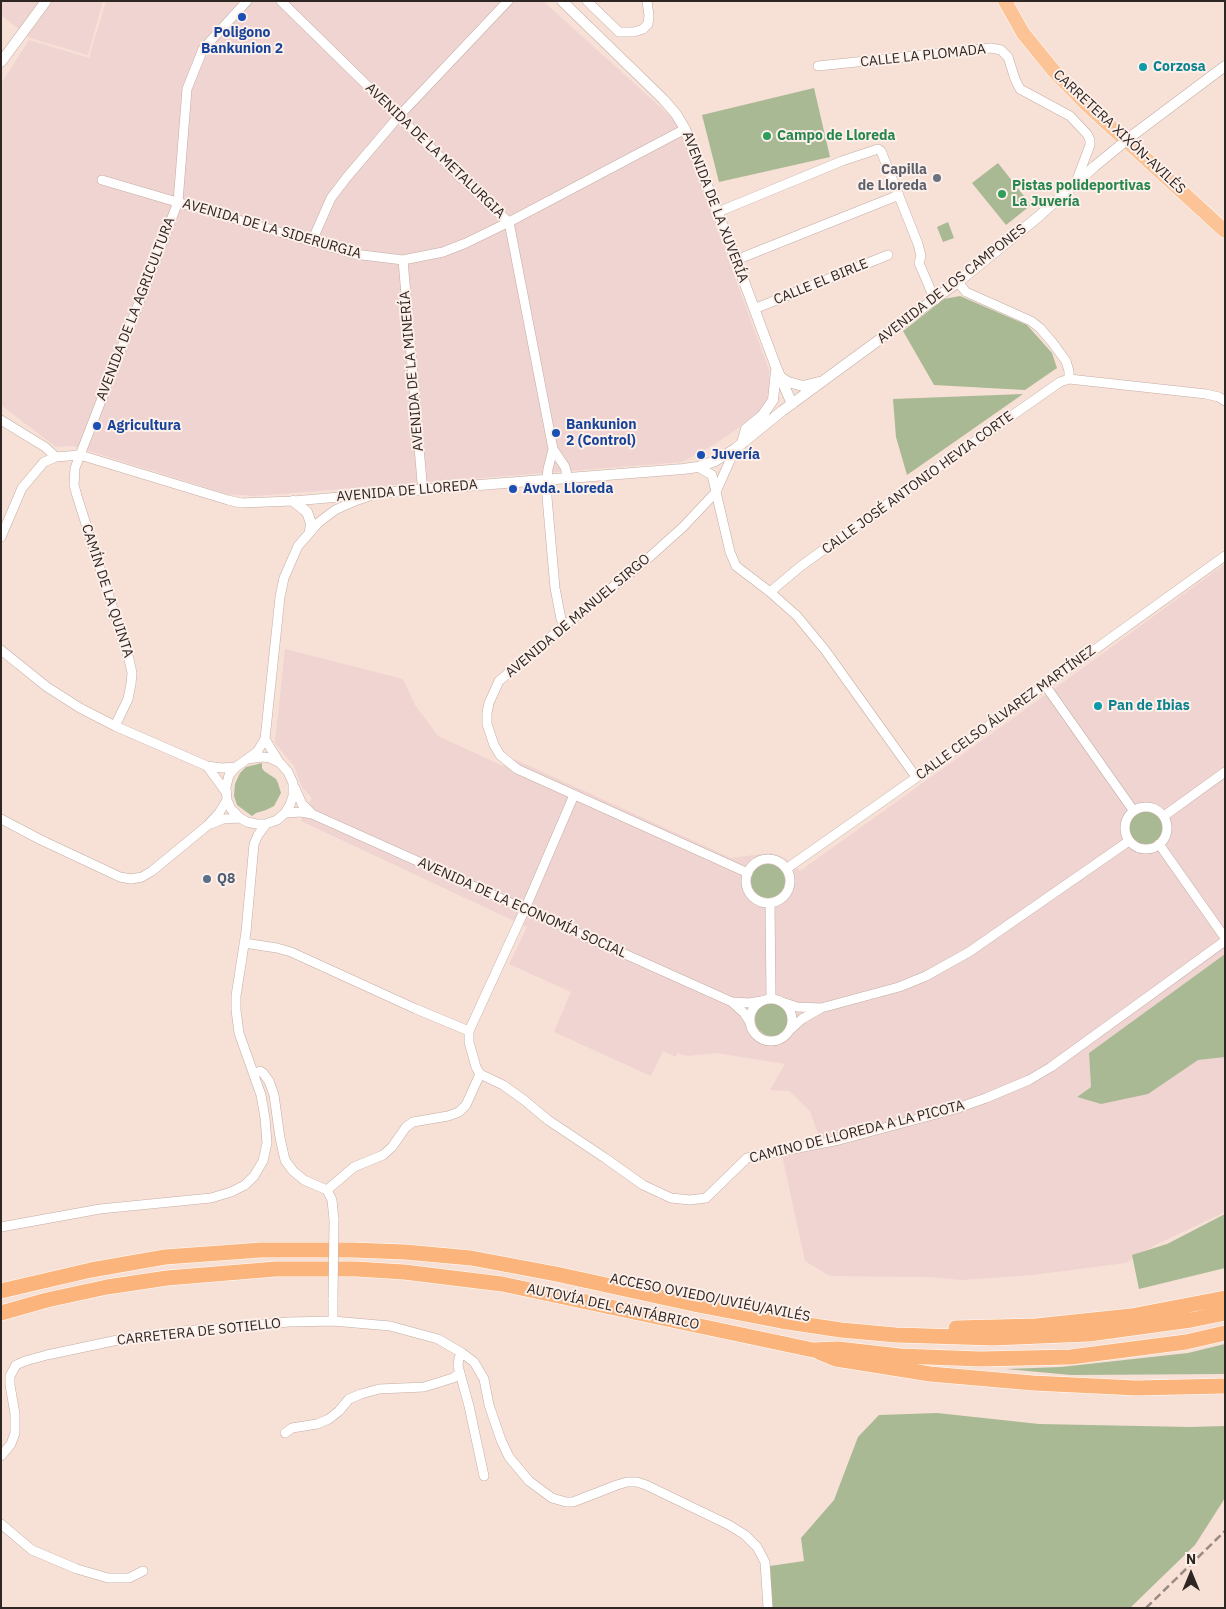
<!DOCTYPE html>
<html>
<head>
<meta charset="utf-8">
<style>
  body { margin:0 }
  #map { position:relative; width:1226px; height:1609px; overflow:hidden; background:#f7e0d6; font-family:"IBM Plex Sans",sans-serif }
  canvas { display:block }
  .frame { position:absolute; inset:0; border:2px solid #2e2622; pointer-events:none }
  .north { position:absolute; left:1166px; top:1549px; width:50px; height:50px; -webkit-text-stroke:4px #fdefe9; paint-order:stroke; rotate:0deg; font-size:14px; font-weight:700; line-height:20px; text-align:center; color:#2e2622 }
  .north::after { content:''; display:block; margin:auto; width:18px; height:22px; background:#2e2622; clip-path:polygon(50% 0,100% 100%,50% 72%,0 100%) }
</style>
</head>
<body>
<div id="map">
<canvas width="1226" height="1609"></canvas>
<div class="frame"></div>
<div class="north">N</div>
</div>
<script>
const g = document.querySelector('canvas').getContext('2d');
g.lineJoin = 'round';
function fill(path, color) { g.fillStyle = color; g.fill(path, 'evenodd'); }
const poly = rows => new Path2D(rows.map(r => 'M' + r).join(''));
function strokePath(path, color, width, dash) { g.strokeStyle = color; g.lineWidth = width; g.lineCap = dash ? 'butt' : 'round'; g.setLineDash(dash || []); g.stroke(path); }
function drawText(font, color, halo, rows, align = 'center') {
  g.font = font + ' "IBM Plex Sans",sans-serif'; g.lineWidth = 4; g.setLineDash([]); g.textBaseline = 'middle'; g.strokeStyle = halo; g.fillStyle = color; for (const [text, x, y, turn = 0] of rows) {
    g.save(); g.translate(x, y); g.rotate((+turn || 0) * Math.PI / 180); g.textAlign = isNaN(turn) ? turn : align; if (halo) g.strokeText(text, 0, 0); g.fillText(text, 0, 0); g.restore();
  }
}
fill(poly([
  [1,1,103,1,88,55,30,38,1,15],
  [106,1,543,1,678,123,769,370,770,399,754,417,715,444,682,462,255,496,227,494,73,446,56,447,1,405,1,84,29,40,89,58],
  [1225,564,1225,954,1089,1053,1091,1087,1076,1097,1101,1104,1200,1054,1225,1052,1225,1212,1155,1245,1126,1263,1032,1275,962,1280,931,1277,830,1276,805,1261,782,1155,823,1148,810,1111,789,1091,770,1090,785,1064,716,1053,687,1056,677,1053,676,1057,663,1051,651,1076,554,1032,571,992,509,964,527,927,301,821,312,798,302,787,294,766,275,743,285,649,403,679,415,705,438,736,503,766,514,759,731,858,771,853,785,858,800,871,1065,681]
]), '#efd4d1');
fill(poly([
  [814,88,830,157,719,182,702,115],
  [998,163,1031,205,1006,225,972,183],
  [948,222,954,238,943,242,937,227],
  [960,296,1027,325,1052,353,1057,368,1025,390,934,385,903,331,944,299],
  [1023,394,907,475,896,437,893,399],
  [262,763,262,768,264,771,276,779,278,783,281,793,274,806,266,810,256,813,252,816,237,805,234,796,235,784,240,773,246,767],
  '1129 827a17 17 0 1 1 34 0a17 17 0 1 1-34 0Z',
  '751 881a17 17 0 1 1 34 0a17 17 0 1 1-34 0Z',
  [1225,954,1225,1057,1198,1060,1148,1094,1101,1104,1077,1097,1091,1087,1089,1053],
  '755 1019a17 17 0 1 1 34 0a17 17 0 1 1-34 0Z',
  [1225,1214,1225,1268,1139,1289,1132,1255,1167,1244],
  [1225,1344,1225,1374,1071,1375,1006,1369,1061,1367,1188,1353],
  [937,1413,1039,1424,1190,1427,1225,1426,1225,1498,1195,1545,1130,1608,772,1608,770,1566,804,1561,801,1538,834,1500,858,1437,879,1415]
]), '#a9b993');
const minor = poly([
  [281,1,490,206,509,222,553,449,548,469,546,486,555,588,561,619,565,625],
  [587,1,619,32,634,32,643,29,648,24,649,16,647,1],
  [818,66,991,48,1001,50,1008,57,1015,79,1020,89,1070,116,1087,134,1090,140,1090,145,1076,182],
  [102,180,354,254,403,260,443,252,466,243,509,222,685,129],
  [718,212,842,161,878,149,881,151,918,244,921,256,919,263,935,300],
  [312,241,331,198,347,177,399,116,508,1],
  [403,260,422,482],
  [736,260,899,195],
  [958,282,966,292,1031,321,1040,328,1052,342,1066,361,1069,371,1069,379,1206,394,1219,397,1225,401],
  [754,309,888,255],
  [1,420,45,447,56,457],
  [553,449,565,467,568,479],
  [735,449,716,492,683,527,644,562,565,625,499,681,489,703,487,713,487,724,494,745,500,755,517,769,748,873],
  [698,467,712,475,730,552,736,566,770,592,797,616,825,650,916,777],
  [1,537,22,488,44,462,56,457,80,455,228,500,241,503,293,501,363,495],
  [770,592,801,566,930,473,1060,382,1069,379],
  [1,650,47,687,80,708,115,726,207,766,222,768,236,767],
  [1045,685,1133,810],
  [115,726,128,699,131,684,132,673,129,659,77,496,74,485,75,468,178,202,187,89,203,49,247,1],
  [265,739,279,762],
  [247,759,263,757,270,758,280,763,288,772,293,783,293,796,290,805,285,813,277,820,266,824,256,824,247,822,240,818,231,809,227,800,226,787,229,775,236,767,257,752,265,739,280,597,284,578,298,546,318,523,335,510,355,501,378,493],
  [207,766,226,792],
  [295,788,302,804,312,814],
  [574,795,525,909,469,1031,469,1042,476,1067,480,1074,503,1085,524,1100,548,1120,605,1158,643,1185,671,1198,690,1200,706,1198,747,1158,839,1140,955,1109,986,1098,1029,1080,1051,1067,1225,941],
  '1125 828a21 21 0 1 1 42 0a21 21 0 1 1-42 0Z',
  [285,813,301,812,312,814,732,1002,744,1013,750,1022],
  [1164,816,1225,772],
  [1,819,41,840,120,877,131,879,142,877,152,871,208,825,219,813,227,800],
  [211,824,223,819,240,818],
  [1159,844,1225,938],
  '746 881a22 22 0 1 1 44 0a22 22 0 1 1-44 0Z',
  [786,869,937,763,1225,556],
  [770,903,771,998],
  [244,943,277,948,291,952,416,1009,469,1031],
  '750 1020a21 21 0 1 1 42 0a21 21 0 1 1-42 0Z',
  [732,1002,749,1003,761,1001],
  [785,1003,797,1007,821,1008,899,987,926,976,969,952,1129,841],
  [791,1029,802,1019,821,1008],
  [254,1074,260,1071,263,1073,269,1081,274,1095,280,1138,285,1160,293,1171,304,1180,327,1190,332,1200,334,1220],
  [327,1190,354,1167,383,1155,392,1147,406,1127,413,1122,448,1116,459,1112,466,1105,480,1074],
  [1,1227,100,1209,211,1198,231,1192,245,1185,254,1176,263,1161,267,1143,265,1118,261,1095,239,1033,236,1010,236,996,246,932,254,844,258,835,266,824],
  [333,1321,333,1298],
  [462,1353,459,1358,458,1366,469,1406,484,1476],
  [285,1433,292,1428,317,1424,329,1419,339,1411,349,1399,361,1394,379,1389,424,1387,453,1378,460,1373],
  [1,1456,11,1444,15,1433,15,1414,10,1385,10,1376,16,1365,25,1361,47,1355,132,1337,183,1331,289,1322,333,1321,390,1326,438,1339,462,1353,474,1362,484,1379,489,1405,501,1440,509,1457,529,1481,552,1498,566,1502,573,1502,617,1485,627,1482,637,1482,646,1485,729,1525,745,1535,757,1547,765,1562,768,1608],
  [1,1524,32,1550,77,1569,108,1578,129,1578,143,1571]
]);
const tertiary = poly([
  [562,1,663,99,676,114,685,129,736,260,776,367,792,404],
  [1,62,46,1],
  [1133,135,1225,66],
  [780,377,788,382,803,386,819,382],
  [742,443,746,429,762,416,773,400,776,371],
  [378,493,683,469,698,467,715,461,735,449,782,411,958,282,1038,217,1095,166],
  [293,501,307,512,311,523,310,531]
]);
const trunk = poly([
  [1005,1,1023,33,1053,70,1087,105,1225,231]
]);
const motorway = poly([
  [1,1291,91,1270,165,1257,261,1250,353,1250,405,1252,471,1258,556,1274,698,1305,781,1321,841,1330,896,1335,993,1338,1089,1334,1191,1320,1225,1313],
  [1,1313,47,1300,107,1287,167,1278,276,1269,356,1269,404,1272,502,1284,813,1350,838,1349,900,1356,980,1359,1071,1357,1186,1342,1225,1333],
  [956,1328,1036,1326,1131,1316,1225,1298],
  [819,1352,836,1359,930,1374,1033,1383,1136,1388,1225,1386]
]);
strokePath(minor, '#c3ada4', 10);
strokePath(tertiary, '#c3ada4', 11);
strokePath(trunk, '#fff', 15);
strokePath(motorway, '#fff', 16);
strokePath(minor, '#fff', 9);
strokePath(tertiary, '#fff', 10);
strokePath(trunk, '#fcc496', 14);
strokePath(motorway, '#fbb57c', 15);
strokePath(poly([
  [1146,1608,1225,1531]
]), '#9a8a83', 2.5, [8, 4]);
const minorBridge = poly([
  [333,1298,334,1220]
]);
const tertiaryBridge = poly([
  [1095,166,1133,135]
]);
strokePath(minorBridge, '#c3ada4', 10, []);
strokePath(tertiaryBridge, '#c3ada4', 11, []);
strokePath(minorBridge, '#fff', 9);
strokePath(tertiaryBridge, '#fff', 10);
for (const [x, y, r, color] of [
  [242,17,5,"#1a4fb4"],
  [1143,67,5,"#0f9aa8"],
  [767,136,5,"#2e9e5b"],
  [937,178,5,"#6b7280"],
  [1002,194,5,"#2e9e5b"],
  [97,426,5,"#1a4fb4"],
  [556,433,5,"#1a4fb4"],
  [701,455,5,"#1a4fb4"],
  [513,489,5,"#1a4fb4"],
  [1098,706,5,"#0f9aa8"],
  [207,879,5,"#5c6f8a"]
]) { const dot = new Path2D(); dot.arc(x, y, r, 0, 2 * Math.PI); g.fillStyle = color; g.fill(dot); strokePath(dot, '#fdefe9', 2); }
drawText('bold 14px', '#164399', '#fdefe9', [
  ["Poligono",242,33,"center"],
  ["Bankunion 2",242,49,"center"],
  ["Bankunion",566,425],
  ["2 (Control)",566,441],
  ["Agricultura",107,426],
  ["Juvería",711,455],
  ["Avda. Lloreda",523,489]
], 'left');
drawText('14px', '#2e2622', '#fdefe9', [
  ["CALLE LA PLOMADA",923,56,-6],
  ["CARRETERA XIXÓN-AVILÉS",1119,132,43],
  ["AVENIDA DE LA METALURGIA",435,151,44],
  ["AVENIDA DE LA XUVERÍA",715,207,69],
  ["AVENIDA DE LA SIDERURGIA",272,229,16],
  ["CALLE EL BIRLE",821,282,-22],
  ["AVENIDA DE LOS CAMPONES",952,284,-38],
  ["AVENIDA DE LA AGRICULTURA",136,309,-69],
  ["AVENIDA DE LA MINERÍA",412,371,-95],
  ["CALLE JOSÉ ANTONIO HEVIA CORTE",918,483,-36],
  ["AVENIDA DE LLOREDA",407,491,-5],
  ["CAMÍN DE LA QUINTA",107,591,72],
  ["AVENIDA DE MANUEL SIRGO",578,616,-40],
  ["CALLE CELSO ÁLVAREZ MARTÍNEZ",1006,713,-36],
  ["AVENIDA DE LA ECONOMÍA SOCIAL",522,908,24],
  ["CAMINO DE LLOREDA A LA PICOTA",857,1132,-14],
  ["ACCESO OVIEDO/UVIÉU/AVILÉS",710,1298,11],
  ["AUTOVÍA DEL CANTÁBRICO",613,1307,12],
  ["CARRETERA DE SOTIELLO",199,1332,-6]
]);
drawText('bold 14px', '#0d838f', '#fdefe9', [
  ["Corzosa",1153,67],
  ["Pan de Ibias",1108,706]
], 'left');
drawText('bold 14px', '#27864d', '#fdefe9', [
  ["Campo de Lloreda",777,136],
  ["Pistas polideportivas",1012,186],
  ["La Juvería",1012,202]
], 'left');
drawText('bold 14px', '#5b616d', '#fdefe9', [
  ["Capilla",927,170],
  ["de Lloreda",927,186]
], 'right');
drawText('bold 14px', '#4e5e75', '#fdefe9', [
  ["Q8",217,879]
], 'left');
</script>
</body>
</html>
